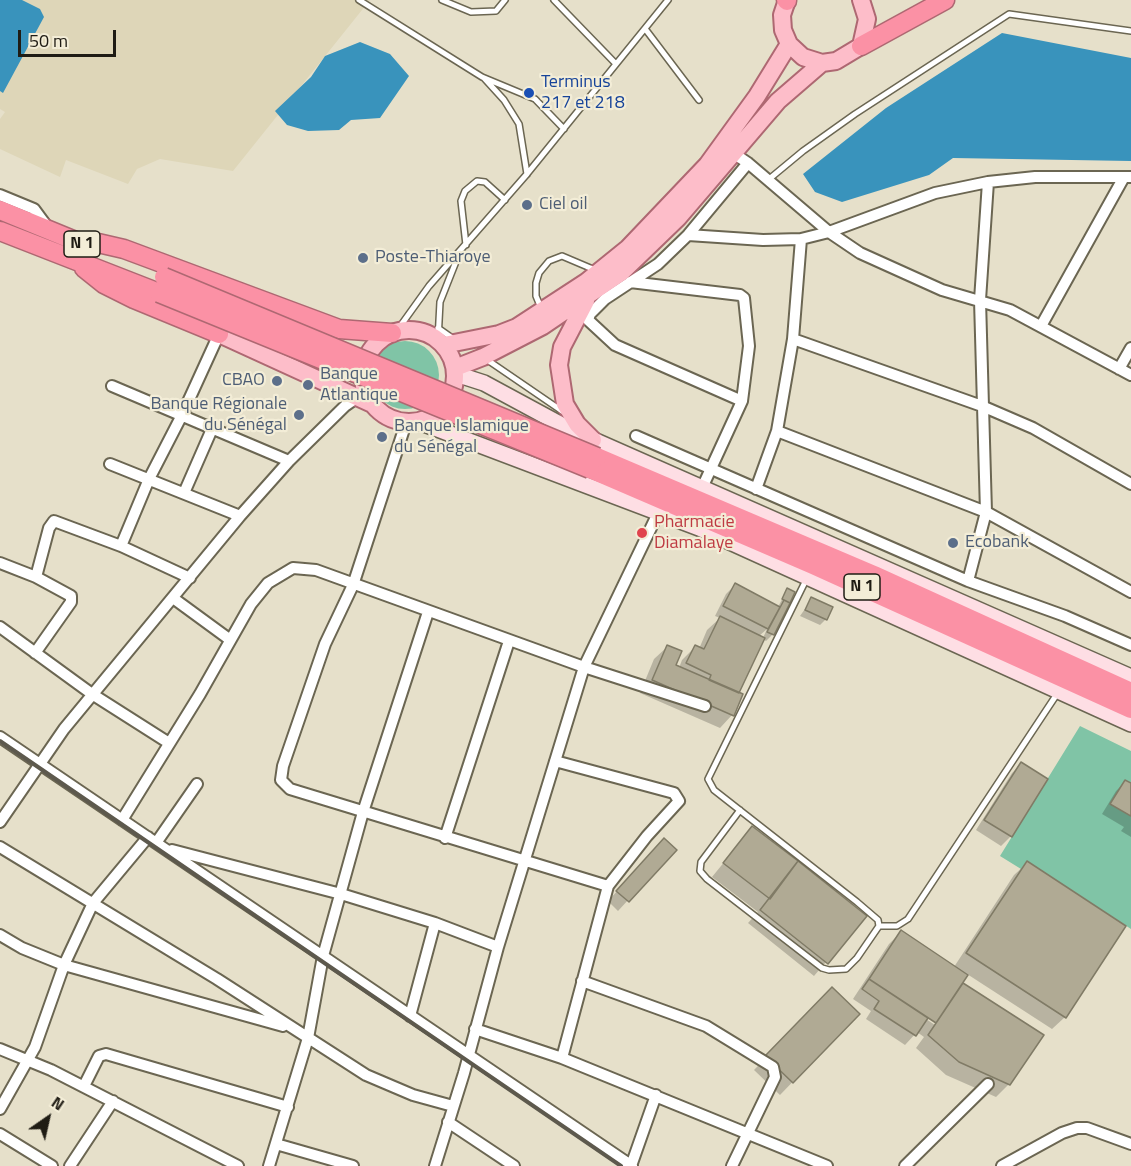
<!DOCTYPE html>
<html>
<head>
<meta charset="utf-8">
<style>
  body { margin:0 }
  #map { position:relative; width:1131px; height:1166px; overflow:hidden; background:#e6e0ca; font-family:"Titillium Web",sans-serif }
  canvas { display:block }
  .north { position:absolute; left:18px; top:1088px; width:60px; height:60px; -webkit-text-stroke:4px #f3edd7; paint-order:stroke; rotate:34deg; font-size:16px; font-weight:700; line-height:24px; text-align:center; color:#1f1c14 }
  .north::after { content:''; display:block; margin:auto; width:21px; height:27px; background:#1f1c14; clip-path:polygon(50% 0,100% 100%,50% 72%,0 100%) }
  .scale { position:absolute; left:18px; top:30px; width:98px; height:27px; box-sizing:border-box; border:3px solid #1f1c14; border-top:0; padding-left:8px; font-size:18px; line-height:21px; white-space:nowrap; color:#1f1c14; -webkit-text-stroke:4px #f3edd7; paint-order:stroke }
</style>
</head>
<body>
<div id="map">
<canvas width="1131" height="1166"></canvas>
<div class="north">N</div>
<div class="scale">50 m</div>
</div>
<script>
const g = document.querySelector('canvas').getContext('2d');
g.lineJoin = 'round';
function fill(path, color) { g.fillStyle = color; g.fill(path, 'evenodd'); }
const poly = rows => new Path2D(rows.map(r => 'M' + r).join(''));
function strokePath(path, color, width, dash) { g.strokeStyle = color; g.lineWidth = width; g.lineCap = dash ? 'butt' : 'round'; g.setLineDash(dash || []); g.stroke(path); }
function drawText(font, color, halo, rows, align = 'center') {
  g.font = font + ' "Titillium Web",sans-serif'; g.lineWidth = 4.5; g.setLineDash([]); g.textBaseline = 'middle'; g.strokeStyle = halo; g.fillStyle = color; for (const [text, x, y, turn = 0] of rows) {
    g.save(); g.translate(x, y); g.rotate((+turn || 0) * Math.PI / 180); g.textAlign = isNaN(turn) ? turn : align; if (halo) g.strokeText(text, 0, 0); g.fillText(text, 0, 0); g.restore();
  }
}
fill(poly([
  [0,0,370,0,233,171,160,159,137,169,128,184,66,160,60,177,0,149,0,119,5,112,0,109]
]), '#ded6b8');
fill(poly([
  '371 375a34 34 0 1 1 68 0a34 34 0 1 1-68 0Z',
  [1080,726,1131,751,1131,929,1027,861,1021,869,1000,856]
]), '#80c4a6');
fill(poly([
  [0,0,22,0,40,9,44,17,3,93,0,91],
  [1002,33,1131,58,1131,161,953,158,929,175,842,202,815,192,803,174,886,108],
  [360,42,390,54,409,76,380,118,351,120,339,130,308,131,287,125,275,111,311,77,325,56]
]), '#3993bc');
fill(poly([
  [735,585,778,607,787,590,793,593,772,635,766,641,763,639,737,693,732,715,720,728,640,693,654,659,667,647,674,666,679,668,682,660,695,647,699,649,707,630,720,618,715,616,726,594],
  [767,629,763,638,759,636],
  [812,599,826,619,820,625,800,616],
  [1021,764,1046,779,1010,837,1001,846,976,830,1012,773],
  [1125,782,1131,785,1131,837,1121,831,1124,827,1102,814,1116,791],
  [752,828,865,916,814,976,748,923,758,912,712,877],
  [655,850,674,850,618,911,608,901],
  [1027,863,1065,1017,1052,1029,967,974,961,983,1042,1035,1009,1084,996,1097,946,1075,916,1048,924,1037,917,1032,905,1045,866,1019,871,1011,853,999,889,944,901,932,954,967,1014,875],
  [926,1015,943,1026,941,1029,926,1019],
  [832,990,858,1014,780,1095,754,1070]
]), '#0003');
const building = poly([
  [735,583,780,607,768,629,723,606,735,583],
  [787,588,795,592,790,603,782,599,787,588],
  [811,597,833,607,827,620,805,610,811,597],
  [784,600,790,603,774,635,767,632,784,600],
  [720,616,765,638,739,693,709,680,711,675,686,663,695,645,704,649,720,616],
  [667,645,682,651,676,665,743,694,734,716,652,680,667,645],
  [1021,762,1048,779,1012,837,984,820,1021,762],
  [1125,780,1131,783,1131,816,1110,804,1125,780],
  [752,826,798,861,770,899,723,863,752,826],
  [664,838,677,850,629,902,616,891,664,838],
  [798,861,867,916,828,964,760,910,798,861],
  [1027,861,1126,926,1066,1018,966,953,1027,861],
  [901,930,968,975,936,1023,869,979,901,930],
  [869,979,928,1018,916,1036,874,1009,879,1001,862,989,869,979],
  [963,983,1044,1035,1010,1085,959,1062,928,1035,963,983],
  [832,987,860,1014,793,1083,765,1056,832,987]
]);
fill(building, '#b0aa94');
strokePath(building, '#807b66', 1.5);
const lane = poly([
  [359,0,482,77,535,99,564,129],
  [442,0,471,12,496,11,505,0],
  [554,0,616,64],
  [646,30,699,100],
  [484,78,504,100,519,124,527,174],
  [768,180,803,151,855,114,1009,14,1131,31],
  [466,245,461,201,465,191,477,181,485,182,505,200],
  [541,308,536,296,536,283,539,273,549,261,562,256,595,270],
  [438,328,455,340],
  [396,332,429,286,527,174,668,0],
  [438,340,440,302,457,259],
  [486,359,562,411],
  [807,578,708,779,714,790,857,902,878,920,879,926],
  [740,810,701,862,700,871,707,879,822,968,829,970,846,969,857,958,879,926],
  [879,926,897,926,908,919,1057,694]
]);
const street = poly([
  [733,153,748,163,829,232,860,253,942,290,1010,310,1131,375],
  [0,195,34,209,48,228],
  [688,235,763,240,801,239,829,232,935,193,988,182,1035,177,1131,177],
  [630,282,740,295,744,298,749,346,742,401,702,488],
  [1041,326,1124,177],
  [793,339,982,406,1033,428,1131,484],
  [1119,369,1131,348],
  [112,386,289,461],
  [742,401,615,345,588,320,590,314,605,299,658,264,688,235,748,163],
  [406,423,353,585,325,644,283,766,281,780,290,789,608,886],
  [777,431,986,512,1131,592],
  [636,436,968,581,1065,616,1131,645],
  [110,464,240,516],
  [756,489,777,431,793,339,801,239],
  [184,493,212,429],
  [121,546,149,479,182,415,219,334],
  [0,563,36,577,71,596,71,602,35,653],
  [36,577,49,528,54,521,121,546,190,578],
  [968,581,986,512,980,300,988,182],
  [173,598,229,639],
  [0,627,92,694,169,743],
  [0,737,632,1166],
  [555,761,674,793,679,801,647,836,608,886,562,1058,827,1166],
  [122,820,200,694,251,604,268,583,293,568,316,570,584,667,705,706],
  [0,822,64,729,240,516,289,461,345,406,365,392],
  [445,838,509,641],
  [156,843,197,784],
  [0,847,217,979,366,1075,413,1095,453,1106],
  [172,850,341,894,435,923,498,947],
  [0,935,22,948,64,965,283,1026],
  [582,981,706,1026,773,1067,775,1077,732,1166],
  [410,1016,435,923],
  [475,1029,562,1058],
  [0,1049,51,1070,238,1166],
  [84,1086,99,1056,106,1054,288,1107],
  [0,1109,35,1047,64,965,93,903,148,837],
  [448,1122,514,1166],
  [0,1134,52,1166],
  [276,1144,353,1166],
  [70,1166,113,1101],
  [269,1166,308,1038,323,956,363,812,428,612],
  [435,1166,464,1073,498,947,584,667,661,507],
  [631,1166,656,1095],
  [905,1166,988,1084],
  [1002,1166,1062,1133,1077,1128,1087,1128,1131,1144]
]);
const secondary = poly([
  [456,374,484,383,571,430,1131,677],
  [419,422,699,528,1131,724]
]);
const primary = poly([
  [787,0,782,15,783,30,789,44,803,57,822,63,836,61,861,46,867,19,861,0],
  [586,301,562,347,559,365,565,404,577,424,593,440],
  '363 376a46 46 0 1 1 92 0a46 46 0 1 1-92 0Z',
  [219,334,372,404],
  [444,345,499,334,517,327,586,282,628,248,707,165,757,96,789,44],
  [455,368,483,357,543,326,621,273,678,218,778,101,822,63]
]);
const highway = poly([
  [786,0,787,1],
  [861,46,945,0],
  [0,210,90,247],
  [0,231,159,293],
  [80,243,98,243,124,249,339,329,392,333],
  [84,268,104,284,134,299,219,334],
  [597,457,874,575,1131,692],
  [590,469,813,565,1131,709]
]);
strokePath(lane, '#6b6652', 8);
strokePath(street, '#6b6652', 14);
strokePath(secondary, '#6b6652', 18);
strokePath(primary, '#ae6872', 20);
strokePath(highway, '#ae6872', 21);
strokePath(lane, '#fff', 5);
strokePath(street, '#fff', 10);
strokePath(secondary, '#fedee4', 15);
strokePath(primary, '#fdbdc9', 16);
strokePath(highway, '#fb91a5', 18);
strokePath(poly([
  [0,741,621,1166]
]), '#5d594d', 4);
const highwayBridge = poly([
  [164,277,597,457],
  [159,293,590,469]
]);
strokePath(highwayBridge, '#ae6872', 21, []);
strokePath(highwayBridge, '#fb91a5', 18);
for (const [x, y, r, color] of [
  [529,93,6,"#1a4fb4"],
  [527,205,6,"#5c6f8a"],
  [363,258,6,"#5c6f8a"],
  [277,381,6,"#5c6f8a"],
  [308,385,6,"#5c6f8a"],
  [299,415,6,"#5c6f8a"],
  [382,437,6,"#5c6f8a"],
  [642,533,6,"#e0444e"],
  [953,543,6,"#5c6f8a"]
]) { const dot = new Path2D(); dot.arc(x, y, r, 0, 2 * Math.PI); g.fillStyle = color; g.fill(dot); strokePath(dot, '#f3edd7', 2); }
for (const [x, y, w] of [
  [82,244,36],
  [862,587,36]
]) { const box = new Path2D(); box.roundRect(x - w / 2, y - 13, w, 26, 4.5); g.fillStyle = '#f3edd7'; g.fill(box); strokePath(box, '#1f1c14', 1.5); }
drawText('bold 16px', '#1f1c14', null, [
  ["N 1",82,244],
  ["N 1",862,587]
]);
drawText('18px', '#164399', '#f3edd7', [
  ["Terminus",541,83],
  ["217 et 218",541,104]
], 'left');
drawText('18px', '#4e5e75', '#f3edd7', [
  ["Ciel oil",539,205],
  ["Poste-Thiaroye",375,258],
  ["Banque",320,375],
  ["Atlantique",320,396],
  ["CBAO",265,381,"right"],
  ["Banque Régionale",287,405,"right"],
  ["du Sénégal",287,426,"right"],
  ["Banque Islamique",394,427],
  ["du Sénégal",394,448],
  ["Ecobank",965,543]
], 'left');
drawText('18px', '#be3a42', '#f3edd7', [
  ["Pharmacie",654,523],
  ["Diamalaye",654,544]
], 'left');
</script>
</body>
</html>
